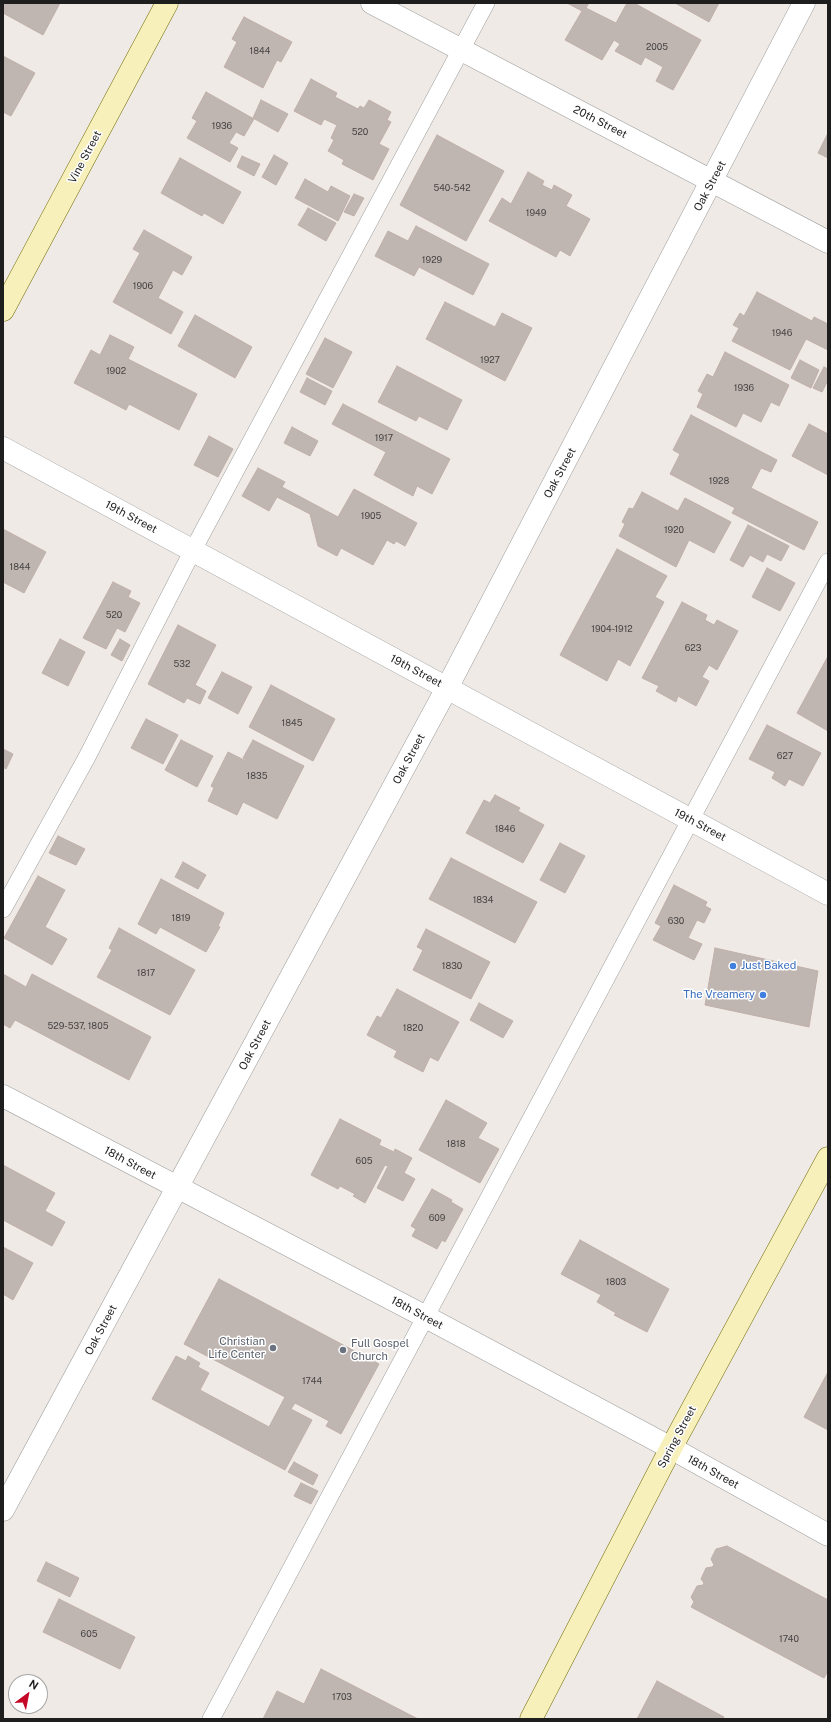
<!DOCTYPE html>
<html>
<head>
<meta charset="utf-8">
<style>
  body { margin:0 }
  #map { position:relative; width:831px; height:1722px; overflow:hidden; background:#efeae5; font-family:"Public Sans",sans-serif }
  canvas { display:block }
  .frame { position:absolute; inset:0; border:4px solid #1e1e1e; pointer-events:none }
  .north { position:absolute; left:8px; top:1674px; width:40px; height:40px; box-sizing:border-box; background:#fff; border:1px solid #a5a5a5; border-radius:50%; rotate:32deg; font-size:11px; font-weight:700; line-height:16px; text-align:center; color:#1e1e1e }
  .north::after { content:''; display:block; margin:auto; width:14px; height:18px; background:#c40826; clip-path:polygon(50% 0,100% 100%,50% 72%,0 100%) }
</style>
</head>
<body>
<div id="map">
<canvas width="831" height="1722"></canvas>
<div class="frame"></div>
<div class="north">N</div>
</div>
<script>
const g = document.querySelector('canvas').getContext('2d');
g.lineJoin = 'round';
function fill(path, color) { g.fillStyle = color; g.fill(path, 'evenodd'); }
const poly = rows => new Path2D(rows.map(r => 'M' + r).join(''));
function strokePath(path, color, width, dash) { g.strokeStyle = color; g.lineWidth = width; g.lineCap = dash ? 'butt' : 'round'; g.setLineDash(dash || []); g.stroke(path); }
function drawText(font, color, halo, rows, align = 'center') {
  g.font = font + ' "Public Sans",sans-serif'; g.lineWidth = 3; g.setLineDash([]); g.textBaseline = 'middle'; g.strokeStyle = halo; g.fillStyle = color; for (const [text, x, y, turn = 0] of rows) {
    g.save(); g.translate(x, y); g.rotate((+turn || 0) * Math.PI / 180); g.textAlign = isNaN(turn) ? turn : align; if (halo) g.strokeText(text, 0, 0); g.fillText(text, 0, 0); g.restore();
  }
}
const building = poly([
  [3,3,60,3,43,35,3,13,3,3],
  [567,3,589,3,586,8,616,23,627,3,634,3,701,40,673,90,656,81,663,67,645,57,641,65,615,51,620,44,614,40,602,60,565,40,582,11,567,3],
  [675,3,719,3,709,22,675,3],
  [244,17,292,42,281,62,277,60,263,88,224,67,237,42,232,39,244,17],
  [3,56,35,73,11,116,3,112,3,56],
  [311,79,337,93,335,97,358,109,360,106,364,108,369,100,391,112,387,120,391,122,379,144,389,149,373,180,342,164,344,160,328,151,334,140,331,138,337,125,324,119,321,125,294,111,311,79],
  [206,92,254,119,244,136,236,132,229,143,238,148,230,162,187,138,197,121,192,118,206,92],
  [261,100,288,114,278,132,253,118,261,100],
  [828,133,828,158,818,153,828,133],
  [437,135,504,171,466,241,400,205,437,135],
  [274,155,288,163,276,185,262,177,274,155],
  [242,156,260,164,254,176,237,167,242,156],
  [180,158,241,192,223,224,204,213,202,216,161,193,180,158],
  [528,172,544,181,542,185,552,190,554,185,572,195,566,206,590,219,570,256,560,250,556,257,489,221,502,198,511,204,528,172],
  [305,179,328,192,331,186,350,196,338,221,295,198,305,179],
  [354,194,364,198,354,216,344,212,354,194],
  [308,208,336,223,326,241,298,225,308,208],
  [416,226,489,264,473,295,419,267,414,276,375,256,388,231,408,241,416,226],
  [144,230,192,257,182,275,173,270,158,298,183,312,171,334,113,302,140,253,133,249,144,230],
  [757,292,812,321,814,317,828,324,828,350,806,339,790,370,732,341,739,328,733,325,740,313,744,316,757,292],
  [445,302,495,327,502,313,532,328,505,381,426,339,445,302],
  [195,315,252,347,235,378,178,346,195,315],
  [110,335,134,347,128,359,197,394,179,430,129,404,126,410,74,383,91,350,100,355,110,335],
  [325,338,352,352,333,388,306,374,325,338],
  [725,352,789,385,779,406,771,402,761,422,743,413,736,427,697,407,703,394,698,391,707,374,713,377,725,352],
  [800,360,819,370,811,388,791,378,800,360],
  [397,366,462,400,447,430,419,416,416,421,378,402,397,366],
  [824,367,828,369,828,380,822,392,813,388,824,367],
  [307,378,332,391,325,405,300,392,307,378],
  [343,404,450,459,432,494,417,486,413,496,374,475,386,452,332,424,343,404],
  [691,415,777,460,771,472,761,468,751,488,818,522,804,550,732,513,735,508,670,474,680,454,673,450,691,415],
  [809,424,828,434,828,475,792,456,809,424],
  [292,427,318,441,310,456,284,443,292,427],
  [209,436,233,449,218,477,194,465,209,436],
  [258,468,285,482,282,487,338,517,354,489,417,523,405,546,396,541,394,544,387,540,373,565,341,548,337,556,318,546,310,514,277,497,269,511,242,496,258,468],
  [642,492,678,511,685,498,731,522,714,553,689,540,676,567,619,536,625,524,622,522,629,508,633,509,642,492],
  [748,525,789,546,781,561,767,554,763,562,750,555,743,567,730,560,748,525],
  [3,529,46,552,24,593,3,582,3,529],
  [617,549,667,576,655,597,664,602,630,666,618,659,607,681,560,655,617,549],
  [767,568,795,583,780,611,752,597,767,568],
  [113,582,131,591,128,597,140,603,125,632,117,628,106,649,83,638,113,582],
  [682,602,707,615,705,620,714,625,717,620,738,631,717,670,709,665,702,677,709,681,696,706,678,696,676,702,656,691,659,686,642,678,682,602],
  [178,625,216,645,195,685,206,691,200,704,187,698,184,703,148,684,178,625],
  [60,639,85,652,68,686,42,673,60,639],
  [120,639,130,645,122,661,111,655,120,639],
  [827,658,828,658,828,731,797,713,827,658],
  [222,672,252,687,238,714,208,698,222,672],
  [271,685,335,719,313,761,249,727,271,685],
  [146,719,178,735,163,764,131,748,146,719],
  [767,725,821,753,803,786,789,779,785,786,772,778,775,772,749,759,767,725],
  [181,740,213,756,197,787,165,770,181,740],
  [253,740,304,766,277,819,243,802,237,815,208,801,214,788,211,786,228,752,246,761,246,760,243,758,253,740],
  [3,749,13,754,6,769,3,767,3,749],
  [495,795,520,808,518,811,544,825,523,863,466,833,484,800,490,803,495,795],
  [58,836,85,849,76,865,49,853,58,836],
  [560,843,585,856,565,893,540,880,560,843],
  [451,858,537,902,515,943,429,899,451,858],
  [183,862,206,875,198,889,175,877,183,862],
  [38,876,65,890,45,927,67,939,52,965,4,938,38,876],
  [161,879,224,913,218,926,220,927,206,952,160,927,156,934,138,924,161,879],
  [674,885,707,902,705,906,711,909,704,923,697,920,688,938,702,944,694,960,653,940,661,926,655,923,674,885],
  [119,928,195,970,170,1015,97,977,112,950,109,948,119,928],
  [426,929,490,962,471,999,413,970,423,950,417,947,426,929],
  [715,948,818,971,809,1027,705,1005,715,948],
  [3,974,26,987,32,974,151,1037,129,1080,15,1020,10,1028,3,1024,3,974],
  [397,989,459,1022,438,1061,430,1057,423,1072,394,1057,397,1051,367,1035,377,1016,381,1018,397,989],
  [479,1003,513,1021,503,1038,470,1020,479,1003],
  [446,1100,487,1123,478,1138,499,1149,480,1183,419,1150,446,1100],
  [340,1119,381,1140,379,1145,394,1152,395,1149,412,1158,404,1173,415,1179,403,1201,377,1188,388,1166,385,1165,365,1203,353,1196,355,1194,340,1186,338,1189,311,1175,340,1119],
  [3,1165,55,1193,45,1211,65,1222,52,1246,3,1220,3,1165],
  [432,1189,452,1200,451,1202,463,1209,445,1242,442,1240,437,1249,412,1236,416,1229,411,1226,432,1189],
  [580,1240,669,1289,647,1332,614,1315,616,1313,597,1302,601,1295,561,1274,580,1240],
  [3,1247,33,1263,13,1300,3,1294,3,1247],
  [219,1279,379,1364,341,1434,326,1426,329,1421,295,1403,291,1409,312,1420,285,1470,152,1399,176,1356,186,1361,188,1356,200,1363,198,1367,209,1373,200,1390,269,1427,285,1397,184,1344,219,1279],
  [828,1372,828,1430,804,1417,828,1372],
  [294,1462,318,1475,313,1485,288,1472,294,1462],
  [301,1483,318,1491,311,1504,294,1496,301,1483],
  [727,1546,828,1600,828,1671,824,1678,691,1607,694,1602,691,1597,697,1586,703,1585,704,1583,701,1579,706,1568,712,1567,714,1565,711,1559,716,1549,727,1546],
  [46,1562,79,1578,70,1597,37,1581,46,1562],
  [59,1599,135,1637,120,1669,43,1632,59,1599],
  [321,1669,418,1719,263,1719,277,1691,304,1704,321,1669],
  [657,1681,724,1717,723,1719,637,1719,657,1681]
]);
fill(building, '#bfb5b1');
strokePath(building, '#c0afa8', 1);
const lane = poly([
  [3,909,87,757,193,550,486,3],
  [211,1719,828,562]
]);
const street = poly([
  [372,3,828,242],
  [3,448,828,894],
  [3,1096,426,1317,671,1448,828,1535],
  [3,1510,447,688,804,3]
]);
const secondary = poly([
  [3,310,167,3],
  [531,1719,671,1448,828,1158]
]);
strokePath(lane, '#9f9f9f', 18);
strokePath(street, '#9f9f9f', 23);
strokePath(secondary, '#716c09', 23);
strokePath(lane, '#fff', 17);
strokePath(street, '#fff', 22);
strokePath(secondary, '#f7f0bb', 22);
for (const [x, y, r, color] of [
  [733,966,4,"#3f7fe0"],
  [763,995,4,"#3f7fe0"],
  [273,1348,4,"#6b7280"],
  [343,1350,4,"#6b7280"]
]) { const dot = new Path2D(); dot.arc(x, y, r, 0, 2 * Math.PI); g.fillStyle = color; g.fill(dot); strokePath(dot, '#fff', 1.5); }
drawText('9px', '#464443', null, [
  ["2005",657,47],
  ["1844",260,51],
  ["1936",222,126],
  ["520",360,132],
  ["540-542",452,188],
  ["1949",536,213],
  ["1929",432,260],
  ["1906",143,286],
  ["1946",782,333],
  ["1927",490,360],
  ["1902",116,371],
  ["1936",744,388],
  ["1917",384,438],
  ["1928",719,481],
  ["1905",371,516],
  ["1920",674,530],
  ["1844",20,567],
  ["520",114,615],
  ["1904-1912",612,629],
  ["623",693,648],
  ["532",182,664],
  ["1845",292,723],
  ["627",785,756],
  ["1835",257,776],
  ["1846",505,829],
  ["1834",483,900],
  ["1819",181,918],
  ["630",676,921],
  ["1830",452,966],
  ["1817",146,973],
  ["529-537, 1805",78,1026],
  ["1820",413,1028],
  ["1818",456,1144],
  ["605",364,1161],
  ["609",437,1218],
  ["1803",616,1282],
  ["1744",312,1381],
  ["605",89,1634],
  ["1740",789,1639],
  ["1703",342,1697]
]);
drawText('11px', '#1e1e1e', '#fff', [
  ["20th Street",600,122,27],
  ["Vine Street",85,157,-62],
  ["Oak Street",710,186,-62],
  ["Oak Street",560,473,-62],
  ["19th Street",131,517,28],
  ["19th Street",416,671,28],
  ["Oak Street",409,759,-62],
  ["19th Street",700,825,28],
  ["Oak Street",255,1045,-62],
  ["18th Street",130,1163,28],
  ["18th Street",417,1313,28],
  ["Oak Street",101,1330,-62],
  ["Spring Street",677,1437,-62],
  ["18th Street",713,1472,29]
]);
drawText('11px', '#366cbe', '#fff', [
  ["Just Baked",741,966],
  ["The Vreamery",755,995,"right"]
], 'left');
drawText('11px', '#5b616d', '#fff', [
  ["Christian",265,1342],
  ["Life Center",265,1355],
  ["Full Gospel",351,1344,"left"],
  ["Church",351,1357,"left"]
], 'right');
</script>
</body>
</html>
